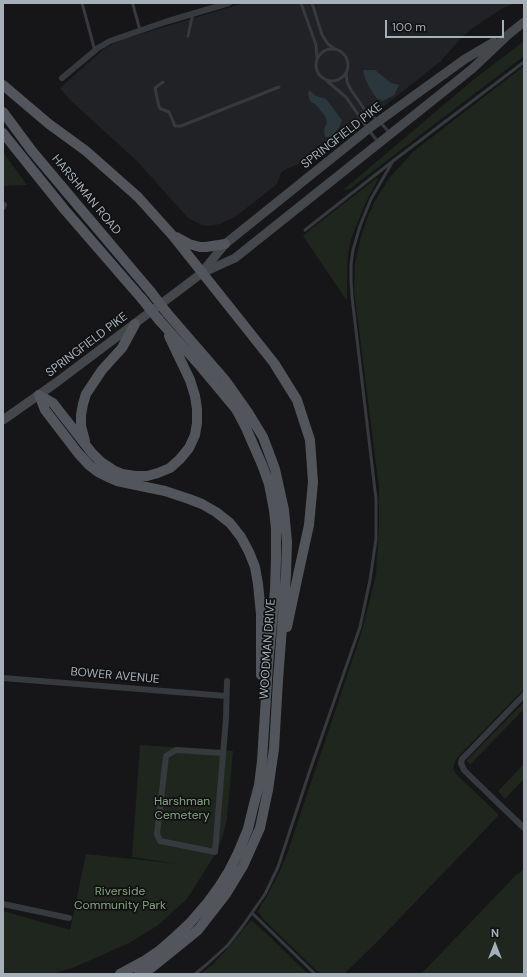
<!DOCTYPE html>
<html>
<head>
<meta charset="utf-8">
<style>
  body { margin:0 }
  #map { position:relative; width:527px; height:977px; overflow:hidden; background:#161618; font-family:"DM Sans",sans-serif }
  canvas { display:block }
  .frame { position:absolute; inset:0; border:4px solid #a6b0b9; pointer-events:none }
  .north { position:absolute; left:475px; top:925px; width:40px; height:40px; -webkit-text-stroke:3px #111113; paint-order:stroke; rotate:0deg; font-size:11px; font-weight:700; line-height:16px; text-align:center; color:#a6b0b9 }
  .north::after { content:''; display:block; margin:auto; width:14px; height:18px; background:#a6b0b9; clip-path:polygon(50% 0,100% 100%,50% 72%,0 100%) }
  .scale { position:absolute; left:385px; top:20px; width:119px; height:18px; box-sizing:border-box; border:2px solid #a6b0b9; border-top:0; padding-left:5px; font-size:12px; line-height:14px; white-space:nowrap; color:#a6b0b9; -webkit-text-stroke:3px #111113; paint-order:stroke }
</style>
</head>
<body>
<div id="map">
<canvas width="527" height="977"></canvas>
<div class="frame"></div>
<div class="north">N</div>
<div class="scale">100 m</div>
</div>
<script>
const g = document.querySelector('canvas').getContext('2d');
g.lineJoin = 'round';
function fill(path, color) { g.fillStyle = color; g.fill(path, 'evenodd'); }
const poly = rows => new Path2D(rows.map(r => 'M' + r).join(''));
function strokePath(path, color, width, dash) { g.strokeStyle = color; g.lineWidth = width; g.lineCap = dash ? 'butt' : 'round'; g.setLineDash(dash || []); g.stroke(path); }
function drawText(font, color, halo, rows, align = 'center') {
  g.font = font + ' "DM Sans",sans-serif'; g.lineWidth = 3.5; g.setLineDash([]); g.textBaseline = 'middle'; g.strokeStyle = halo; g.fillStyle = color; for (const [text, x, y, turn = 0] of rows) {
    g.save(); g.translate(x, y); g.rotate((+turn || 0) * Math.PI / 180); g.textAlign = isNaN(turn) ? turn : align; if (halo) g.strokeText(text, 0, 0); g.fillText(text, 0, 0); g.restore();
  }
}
fill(poly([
  [244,3,516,3,503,8,474,27,462,37,441,61,378,111,304,162,286,169,281,173,277,184,235,217,220,224,209,226,202,225,188,218,137,161,69,99,60,88,104,49,113,44,124,39]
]), '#212225');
fill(poly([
  [524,41,524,56,351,188,342,191,473,80],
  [524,66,524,689,456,759,454,765,453,769,458,776,498,814,498,816,379,940,344,974,320,974,262,918,258,911,269,892,280,871,287,854,361,634,370,599,376,574,379,527,379,488,354,290,355,264,360,240,368,216,375,201,383,188,390,177,414,151],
  [3,152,27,185,3,186],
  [377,178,378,179,365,204,351,239,348,254,347,270,347,301,303,236,311,229],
  [524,702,524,709,470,765,467,761,467,760],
  [140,745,233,751,227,819,222,838,216,853,187,899,157,926,129,943,75,967,52,974,3,974,3,911,70,930,86,854,180,864,132,857],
  [524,764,524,779,506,798,504,798,498,791],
  [524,869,524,974,421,974,517,874,518,874],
  [251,920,267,934,308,974,200,974,213,964,229,947]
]), '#1e261d');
fill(poly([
  [363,70,375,70,391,83,399,85,394,95,383,101,377,99,369,87,365,78],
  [309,90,316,96,326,99,342,120,339,128,334,137,325,137,324,130,327,123,325,116,316,105,310,101,308,95]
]), '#2a383d');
strokePath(poly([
  [82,3,95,51],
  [133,3,133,5,140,30],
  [301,3,316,45,317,59],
  [312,3,322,35,328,44,335,49],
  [188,36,193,13],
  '316 65a16 16 0 1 1 32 0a16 16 0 1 1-32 0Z',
  [346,72,347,82,351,90,365,110,379,121,389,132],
  [327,81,346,97,368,129,378,142],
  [163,82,155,88,159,107,161,109,169,112,175,126,181,126,279,87],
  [305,230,393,161,524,62],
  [252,913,315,974],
  [195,974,206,965,228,945,242,927,265,894,278,867,309,773,360,627,370,580,376,539,376,499,352,297,351,280,351,265,353,250,360,226,371,199,393,161]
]), '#36393d', 3);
strokePath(poly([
  [62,78,98,48,110,41,165,22,229,3],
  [3,207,4,205],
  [3,678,226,696],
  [524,695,468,753,462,759,461,763,464,770,472,778,524,828],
  [223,753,176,750,166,756,157,834,160,841,215,852,226,718,227,681],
  [3,904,69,918]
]), '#36393d', 6);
strokePath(poly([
  [203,271,225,244,372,126,465,59,494,42],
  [3,420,57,382,202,273,235,258,472,69,509,34,524,22]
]), '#44484d', 9);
strokePath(poly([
  [3,85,49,124,86,151,138,197,173,236,274,363,297,400,310,440,313,482,309,525,298,575,287,627],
  [3,112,32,151,74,201,151,292],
  [3,133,23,158,64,209,142,299],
  [176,237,189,244,200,247,206,247,225,244],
  [39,395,45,410,78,453,89,465,98,472,108,477,117,481,165,491,189,499,202,504,216,512,230,523,241,537,249,552,255,567,258,584,261,614,261,675],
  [39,395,53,403,92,453,101,462,113,470,122,474,135,476,147,476,158,473,170,468,180,459,189,448,195,435,197,423,197,409,195,396,190,380,169,336],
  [85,441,81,426,81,415,83,404,86,394,102,370,122,348,135,324],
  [120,974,144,961,160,950,175,937,190,923,208,902,219,887,229,871,238,853,248,829,253,808,259,785,262,761,268,665,275,590,276,558,276,529,274,510,269,484,263,467,246,428,236,409,201,367,159,320],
  [139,974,151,968,198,930,226,894,243,866,260,828,268,790,274,749,278,680,286,575,287,542,284,510,275,469,263,437,249,414,225,380,167,313]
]), '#52565c', 10);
strokePath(poly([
  [151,292,167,313],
  [142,299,159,320]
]), '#52565c', 10);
drawText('12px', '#a6b0b9', '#111113', [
  ["SPRINGFIELD PIKE",342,136,-38],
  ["HARSHMAN ROAD",86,195,50],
  ["SPRINGFIELD PIKE",87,345,-37],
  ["WOODMAN DRIVE",268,649,-86],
  ["BOWER AVENUE",115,676,5]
]);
drawText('12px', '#82a67c', '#111113', [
  ["Harshman",182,802],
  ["Cemetery",182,816],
  ["Riverside",120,892],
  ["Community Park",120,906]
]);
</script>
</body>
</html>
